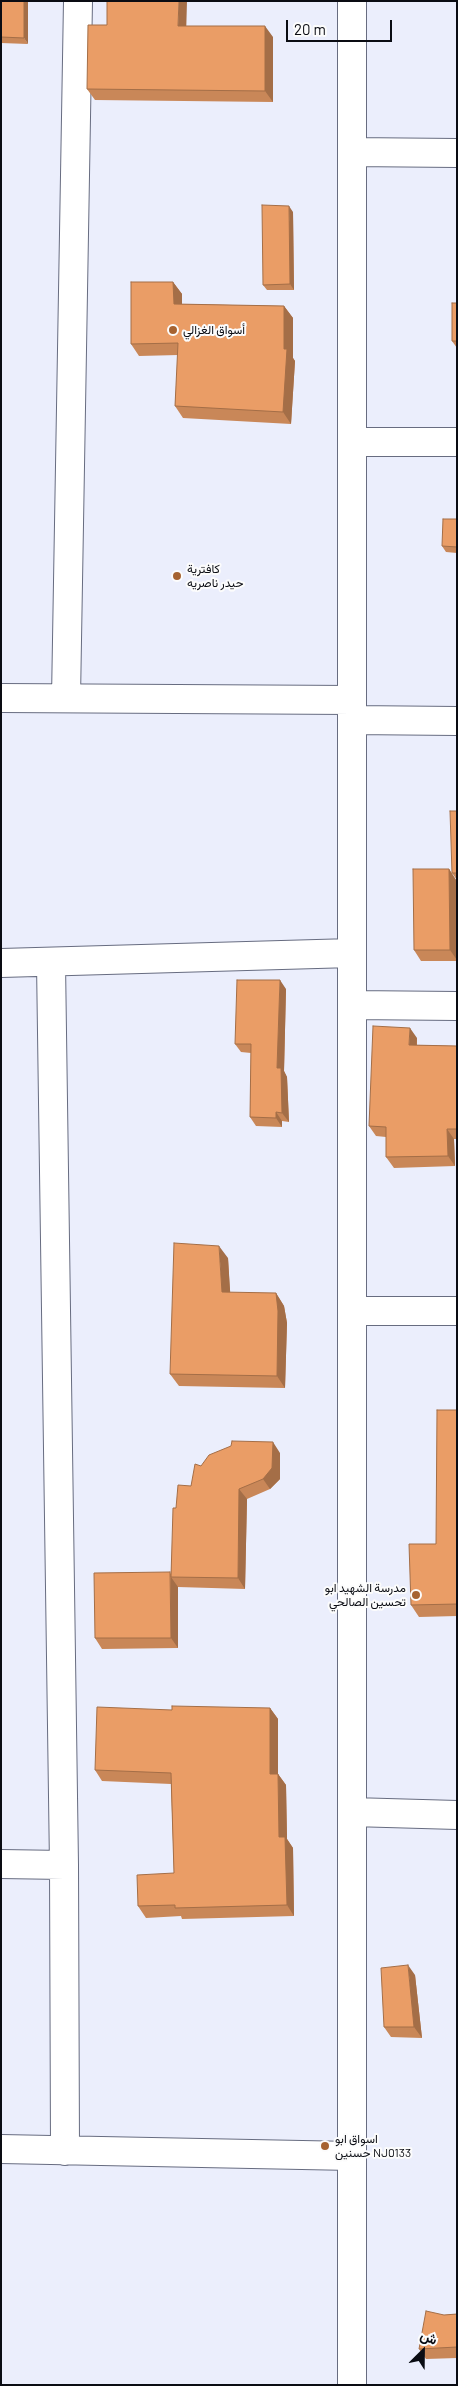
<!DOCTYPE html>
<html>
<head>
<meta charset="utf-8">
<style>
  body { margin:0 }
  #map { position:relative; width:458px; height:2386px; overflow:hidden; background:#ebeefc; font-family:Barlow,Vazirmatn,sans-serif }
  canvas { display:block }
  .frame { position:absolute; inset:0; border:2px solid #0a0c13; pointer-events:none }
  .north { position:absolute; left:398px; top:2326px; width:50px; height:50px; -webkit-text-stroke:4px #fcfcfc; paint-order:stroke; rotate:23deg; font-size:14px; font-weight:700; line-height:20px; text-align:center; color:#0a0c13 }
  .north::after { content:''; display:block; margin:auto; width:18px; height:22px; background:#0a0c13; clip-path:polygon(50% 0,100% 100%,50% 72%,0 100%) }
  .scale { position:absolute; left:286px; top:20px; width:106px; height:22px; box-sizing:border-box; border:2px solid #0a0c13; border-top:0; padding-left:6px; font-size:15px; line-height:18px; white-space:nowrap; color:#0a0c13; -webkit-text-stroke:4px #fcfcfc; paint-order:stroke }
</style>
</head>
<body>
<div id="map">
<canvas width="458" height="2386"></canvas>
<div class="frame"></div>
<div class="north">ش</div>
<div class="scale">20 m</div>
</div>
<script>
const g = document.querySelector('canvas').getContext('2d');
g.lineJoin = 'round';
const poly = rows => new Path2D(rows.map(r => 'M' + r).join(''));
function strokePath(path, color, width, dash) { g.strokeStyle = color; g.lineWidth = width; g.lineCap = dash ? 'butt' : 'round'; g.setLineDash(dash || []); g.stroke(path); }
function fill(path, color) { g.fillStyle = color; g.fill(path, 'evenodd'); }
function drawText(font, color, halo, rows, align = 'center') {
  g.font = font + ' Barlow,Vazirmatn,sans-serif'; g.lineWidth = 4; g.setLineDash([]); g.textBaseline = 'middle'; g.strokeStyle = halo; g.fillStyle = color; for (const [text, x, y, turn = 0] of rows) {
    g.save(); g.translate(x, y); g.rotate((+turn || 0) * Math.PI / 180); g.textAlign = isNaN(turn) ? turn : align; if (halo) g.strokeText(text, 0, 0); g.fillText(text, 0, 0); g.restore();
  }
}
const minor = poly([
  [352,1,352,2385],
  [352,152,457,153],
  [352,442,457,442],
  [1,698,352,700],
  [66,698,78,1],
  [352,720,457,721],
  [1,963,352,953],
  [51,963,64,1865,65,2151],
  [352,1005,457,1006],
  [352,1311,457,1311],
  [352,1812,457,1815],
  [1,1864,64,1865],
  [1,2149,352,2156]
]);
strokePath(minor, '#676c80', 30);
strokePath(minor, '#fff', 28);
fill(poly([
  [1,1,28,44,1,43],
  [186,26,273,37,273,102,95,100,87,89],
  [293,212,294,290,267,290,263,285],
  [173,282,182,294,182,304,284,306,293,318,293,358,295,361,291,424,183,418,175,406,178,355,139,356,131,344],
  [457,303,457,348,452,341],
  [457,519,457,553,446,552,442,546],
  [457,811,457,880,452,873],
  [449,869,456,880,457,961,421,961,414,950],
  [286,989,284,1071,287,1077,289,1122,282,1121,282,1127,256,1126,250,1117,251,1053,241,1052,235,1044],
  [417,1038,417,1045,457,1046,457,1139,454,1139,455,1166,394,1168,386,1157,386,1137,376,1136,369,1126],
  [228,1258,230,1293,276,1293,284,1306,287,1323,285,1388,179,1386,170,1374],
  [457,1410,457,1616,419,1617,411,1605,436,1544],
  [280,1453,280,1479,270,1489,247,1499,245,1589,178,1587,178,1648,102,1649,95,1638,171,1573,176,1508,191,1486,201,1466],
  [270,1708,278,1719,278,1774,286,1785,287,1839,293,1848,294,1916,182,1919,181,1916,146,1918,138,1906,174,1873,171,1784,102,1781,95,1770,172,1710],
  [415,1975,422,2038,391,2037,384,2027],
  [457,2314,457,2358,426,2359,419,2349,444,2315]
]), '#c98758');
fill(poly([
  [24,1,28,1,28,44,24,38],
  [179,1,187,1,186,37,178,26],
  [265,26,273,37,273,102,265,91],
  [289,206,293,212,294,290,290,284],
  [173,282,182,294,182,316,174,304],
  [284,306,293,318,293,358,295,361,291,424,283,412],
  [449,869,456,880,457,960,450,950],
  [280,980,286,989,284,1071,287,1077,289,1122,282,1113,277,1068],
  [410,1028,417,1038,416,1055,409,1045],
  [276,1112,282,1121,282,1127,276,1118],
  [447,1129,454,1139,455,1166,448,1156],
  [219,1246,228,1258,231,1305,222,1292],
  [276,1293,284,1306,287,1323,285,1388,277,1376],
  [273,1442,280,1453,280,1479,270,1489,263,1479],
  [239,1489,247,1499,245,1589,238,1578],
  [171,1577,178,1587,178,1648,171,1638],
  [270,1708,278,1719,278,1785,270,1774],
  [278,1774,286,1785,287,1839,293,1848,294,1916,287,1905,279,1837],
  [408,1965,415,1975,422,2038,414,2027]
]), '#a46e47');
const building = poly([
  [1,1,24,1,24,38,1,37,1,1],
  [107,1,179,1,178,26,265,26,265,91,87,89,88,25,107,25,107,1],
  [262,205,289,206,290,284,263,285,262,205],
  [131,282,173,282,174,304,284,306,284,349,287,349,283,412,175,406,178,343,131,344,131,282],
  [452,303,457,303,457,341,452,341,452,303],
  [443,519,457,519,457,547,442,546,443,519],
  [450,811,457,811,457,873,452,873,450,811],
  [413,869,449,869,450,950,414,950,413,869],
  [237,980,280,980,277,1068,281,1068,282,1113,276,1112,276,1118,250,1117,251,1044,235,1044,237,980],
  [373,1026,410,1028,409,1045,457,1046,457,1129,447,1129,448,1156,386,1157,386,1127,369,1126,373,1026],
  [174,1243,219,1246,222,1292,276,1293,278,1311,277,1376,170,1374,174,1243],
  [437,1410,457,1410,457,1604,411,1605,409,1544,436,1544,437,1410],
  [232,1441,273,1442,272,1468,263,1479,239,1489,238,1578,171,1577,173,1508,176,1508,178,1485,191,1486,195,1464,201,1466,209,1455,231,1446,232,1441],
  [170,1572,171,1638,95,1638,94,1573,170,1572],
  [172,1706,270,1708,270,1774,278,1774,279,1837,285,1837,287,1905,175,1908,175,1905,138,1906,137,1875,174,1873,171,1773,95,1770,97,1707,172,1710,172,1706],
  [408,1965,414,2027,384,2027,381,1968,408,1965],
  [426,2311,444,2315,457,2314,457,2347,419,2349,426,2311]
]);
fill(building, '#ea9d66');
strokePath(building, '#a46e47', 1);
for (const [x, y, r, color] of [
  [173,330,5,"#a66331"],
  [177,576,5,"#a66331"],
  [416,1595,5,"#a66331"],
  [325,2146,5,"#a66331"]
]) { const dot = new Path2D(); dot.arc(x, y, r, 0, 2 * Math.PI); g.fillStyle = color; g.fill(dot); strokePath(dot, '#fcfcfc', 2); }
drawText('12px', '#0a0c13', '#fcfcfc', [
  ["أسواق الغزالي",183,330],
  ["كافترية",187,569],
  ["حيدر ناصريه",187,583],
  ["مدرسة الشهيد ابو",406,1588,"right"],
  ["تحسين الصالحي",406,1602,"right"],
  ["اسواق ابو",335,2139],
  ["حسنين NJ0133",335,2153]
], 'left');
</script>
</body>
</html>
